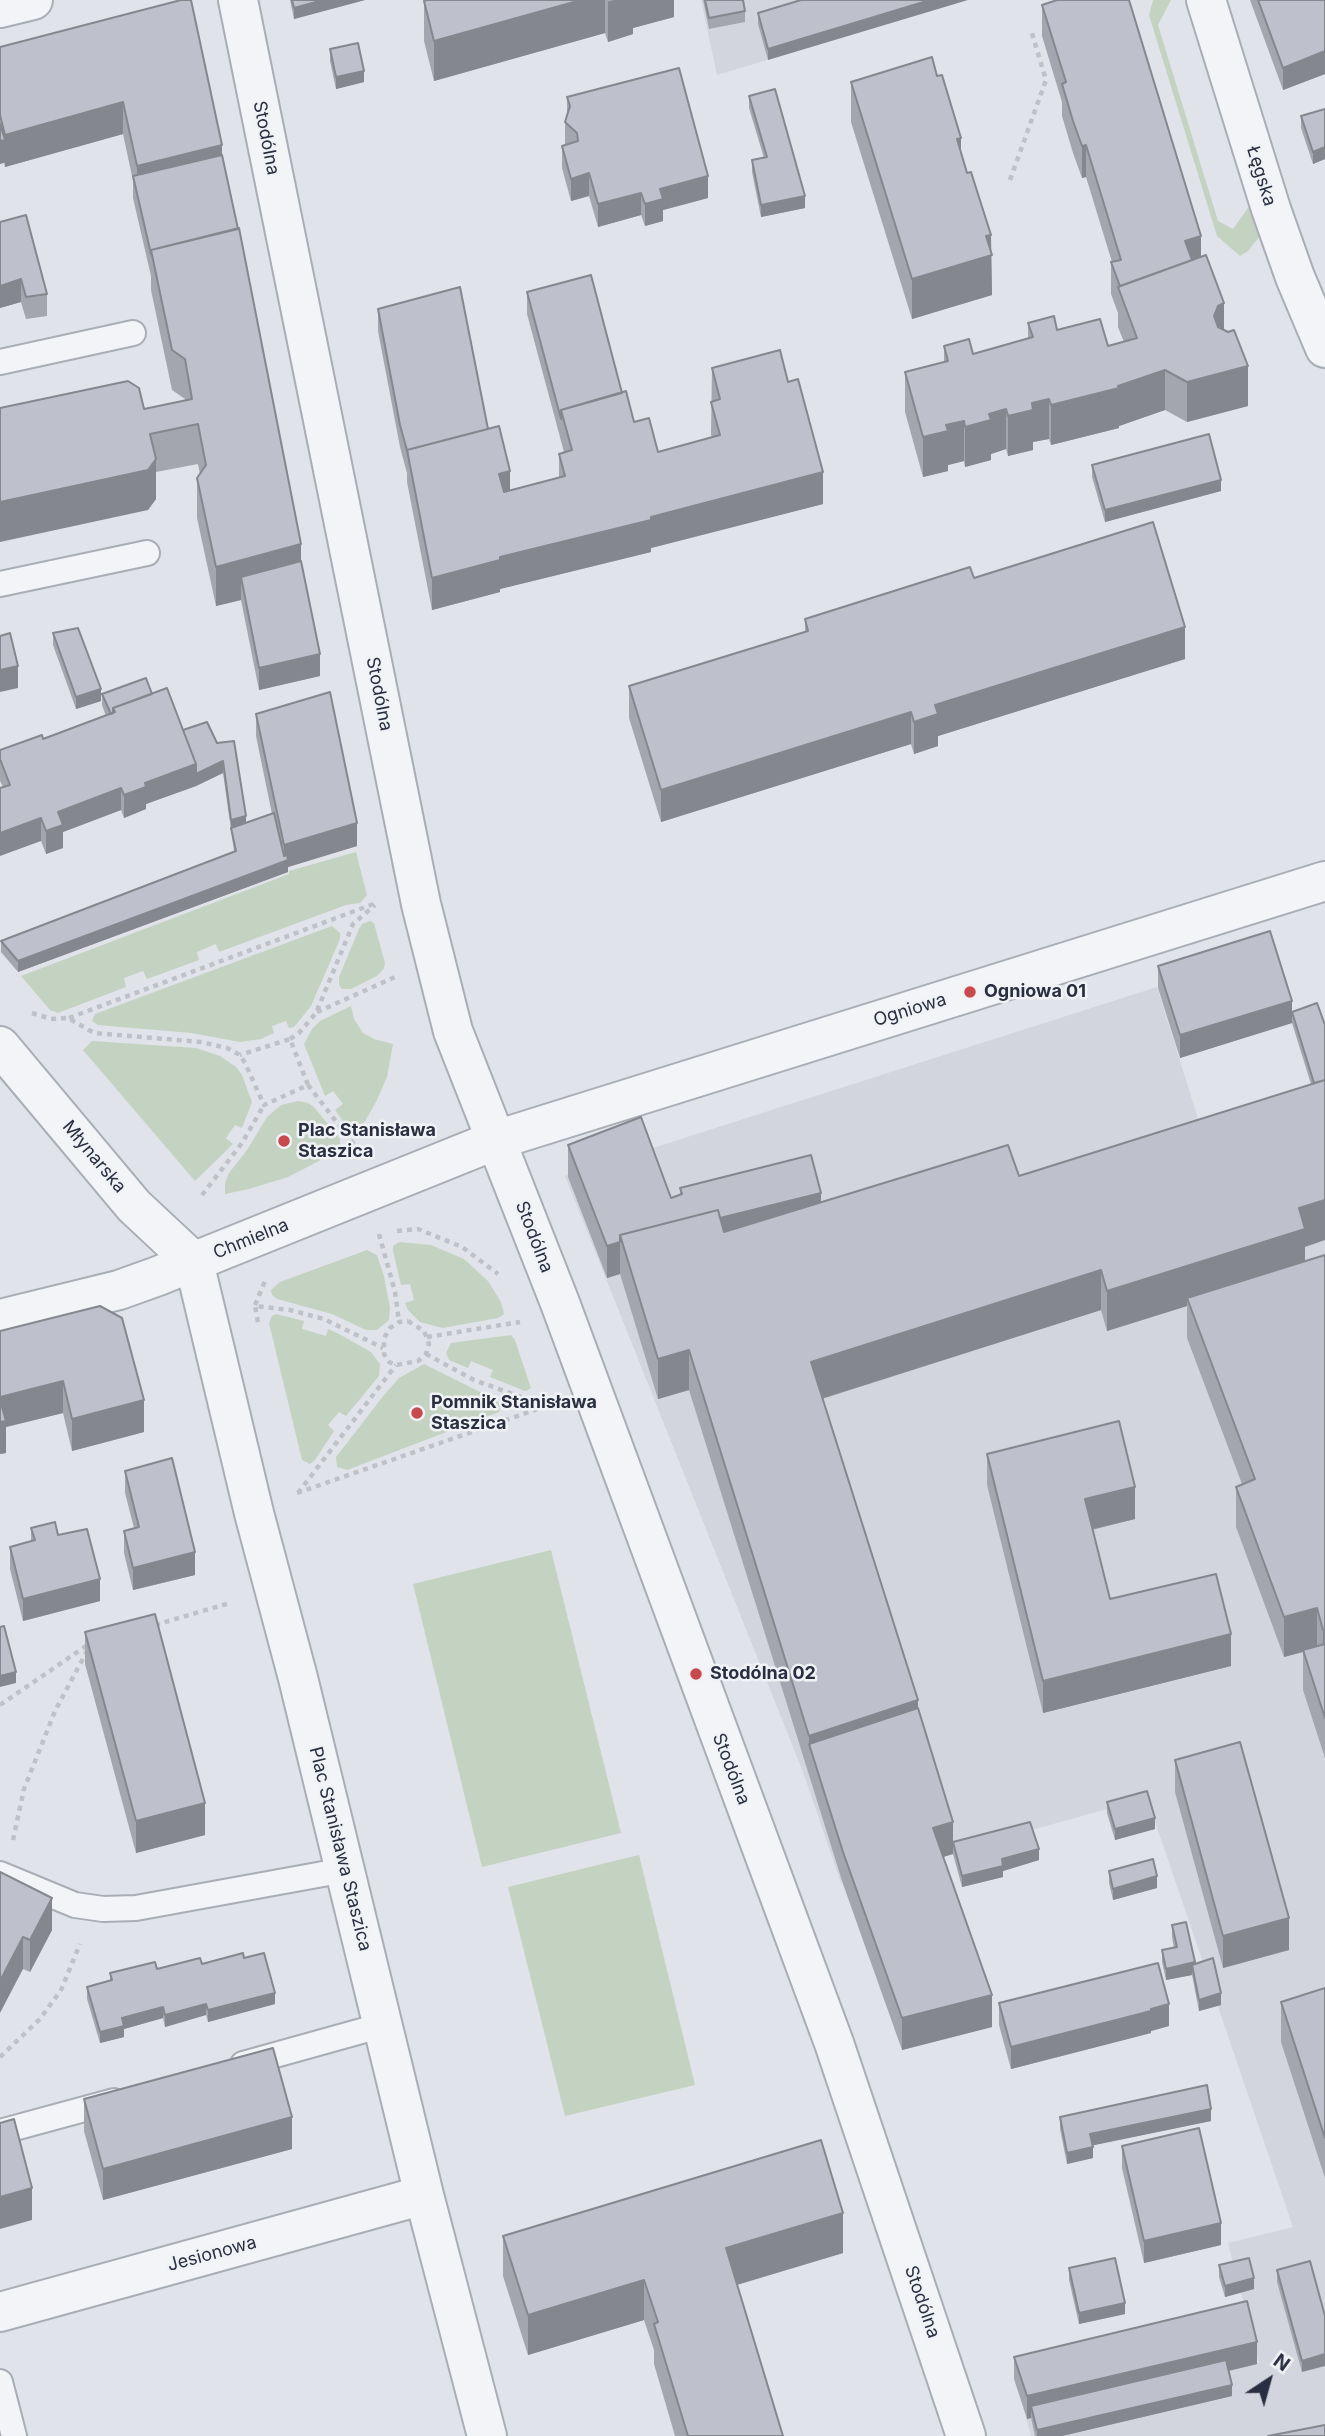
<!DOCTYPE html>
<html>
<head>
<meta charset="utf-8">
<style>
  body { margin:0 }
  #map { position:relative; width:1325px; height:2436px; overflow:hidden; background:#e0e3e9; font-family:Inter,sans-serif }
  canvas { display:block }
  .north { position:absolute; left:1234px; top:2345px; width:70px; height:70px; -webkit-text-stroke:5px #f0f2f6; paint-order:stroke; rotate:36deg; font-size:19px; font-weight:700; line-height:28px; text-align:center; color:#292f40 }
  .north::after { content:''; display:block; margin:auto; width:24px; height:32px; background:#292f40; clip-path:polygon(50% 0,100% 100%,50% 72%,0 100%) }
</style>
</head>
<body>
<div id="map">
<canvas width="1325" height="2436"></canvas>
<div class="north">N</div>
</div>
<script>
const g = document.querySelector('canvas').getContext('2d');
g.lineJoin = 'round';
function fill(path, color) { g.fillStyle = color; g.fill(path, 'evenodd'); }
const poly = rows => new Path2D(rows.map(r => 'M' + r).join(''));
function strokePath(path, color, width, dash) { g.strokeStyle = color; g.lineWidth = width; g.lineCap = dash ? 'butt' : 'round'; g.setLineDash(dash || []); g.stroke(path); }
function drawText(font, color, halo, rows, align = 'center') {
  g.font = font + ' Inter,sans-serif'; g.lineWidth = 5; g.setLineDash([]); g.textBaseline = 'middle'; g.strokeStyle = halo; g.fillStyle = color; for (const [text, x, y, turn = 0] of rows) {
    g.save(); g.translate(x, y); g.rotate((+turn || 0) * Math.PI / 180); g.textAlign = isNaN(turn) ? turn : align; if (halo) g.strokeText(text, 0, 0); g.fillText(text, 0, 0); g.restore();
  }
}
fill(poly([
  [701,0,967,0,717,75],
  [1157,987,1200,1125,1325,1092,1325,2436,1031,2436,1026,2418,1259,2363,1228,2243,1293,2227,1147,1798,841,1883,803,1772,565,1176]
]), '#d2d5dd');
fill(poly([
  [1153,0,1171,0,1158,25,1218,221,1233,229,1250,205,1260,236,1248,251,1240,256,1217,236,1149,15],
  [356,852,367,895,360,903,346,905,219,952,216,944,197,952,199,960,147,979,143,971,124,978,126,987,58,1013,50,1010,21,976,289,874,289,871],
  [370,921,374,923,385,963,384,968,377,976,351,989,342,989,339,985,339,977,359,929,362,924],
  [332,926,340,933,340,939,311,1006,294,1027,289,1028,286,1021,272,1026,274,1033,261,1039,240,1042,191,1033,98,1025,92,1021,95,1014],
  [351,1006,354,1019,363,1033,374,1039,393,1044,387,1077,376,1102,365,1121,352,1134,335,1110,343,1104,333,1091,325,1096,304,1044,312,1029,320,1021],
  [92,1041,196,1048,220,1056,236,1067,242,1075,252,1102,242,1128,235,1125,226,1138,233,1144,195,1181,83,1050],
  [298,1101,308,1103,314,1107,340,1139,340,1146,319,1161,288,1177,249,1189,225,1194,225,1183,229,1173,247,1150,267,1117,281,1105],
  [399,1242,431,1245,464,1259,488,1281,501,1302,504,1314,498,1318,443,1328,420,1322,408,1310,405,1303,414,1300,410,1284,401,1285,393,1251,393,1246],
  [367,1250,377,1255,384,1276,390,1308,389,1320,377,1330,366,1330,332,1314,277,1299,272,1295,271,1290,280,1282],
  [276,1314,304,1321,302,1329,326,1336,328,1329,339,1334,371,1352,380,1364,379,1376,346,1416,339,1412,328,1425,334,1431,315,1460,310,1464,302,1460,269,1323,272,1316],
  [511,1335,515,1340,531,1388,528,1390,525,1391,490,1377,493,1370,471,1361,468,1368,449,1360,446,1353,451,1343],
  [424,1364,496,1400,501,1405,499,1412,347,1470,337,1467,336,1457,384,1395,399,1378],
  [551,1550,621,1833,482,1867,413,1584],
  [639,1855,695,2085,565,2116,508,1887]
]), '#c4d2c2');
const service = poly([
  [0,362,133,333],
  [0,584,147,553],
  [0,1874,75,1905,103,1909,136,1908,345,1870],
  [243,2064,383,2025],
  [0,2132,114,2101],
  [0,2382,14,2436]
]);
const minor = poly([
  [0,1046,134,1206,194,1262,254,1513,298,1678,424,2195,487,2436],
  [0,2312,424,2195]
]);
const tertiary = poly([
  [238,0,421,904,453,1031,560,1303,834,2043,966,2436],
  [1206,0,1271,209,1295,277,1325,348],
  [0,8,33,0],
  [0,1319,119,1290,158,1276,496,1140,1325,881]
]);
strokePath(service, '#a9adb6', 28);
strokePath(minor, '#a9adb6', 42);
strokePath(tertiary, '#a9adb6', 42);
strokePath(poly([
  [1010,180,1046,80,1031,30],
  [317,1012,395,977],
  [32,1013,51,1019,68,1018,94,1033,201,1042,227,1048,240,1055,245,1063,264,1105,308,1085,290,1039,240,1055],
  [69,1018,376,903],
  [290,1039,299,1033,316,1013,353,924,375,905],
  [308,1085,355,1146],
  [202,1195,242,1143,264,1105],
  [397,1231,418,1229,462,1247,498,1274],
  [379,1234,395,1292,399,1322],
  [255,1305,265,1281],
  [408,1321,424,1331,429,1344,426,1354,418,1361,396,1365,389,1362,384,1354,384,1338,390,1328,399,1322,408,1321],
  [258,1322,255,1306,290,1310,324,1319,383,1348],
  [427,1337,520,1322],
  [426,1354,474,1380,524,1398,550,1405],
  [297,1493,549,1405],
  [298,1493,396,1365],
  [155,1625,230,1603],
  [0,1705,89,1644],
  [13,1840,24,1789,55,1711,87,1651],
  [0,2057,40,2019,61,1990,80,1944]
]), '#bec1c7', 4.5, [5, 5]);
strokePath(service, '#f3f4f7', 24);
strokePath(minor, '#f3f4f7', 38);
strokePath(tertiary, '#f3f4f7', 38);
fill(poly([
  [181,0,222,155,301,561,320,676,259,690,241,600,216,606,197,518,197,478,200,474,198,464,156,472,156,499,148,510,144,409,185,401,185,399,172,390,151,290,151,276,133,198,133,181,123,134,5,167,4,163,0,164,0,47],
  [290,0,365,0,294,19],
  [427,0,674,0,674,17,633,28,633,34,608,42,605,33,434,81,424,41,424,1],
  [703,0,743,0,745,11,745,22,709,29],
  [801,0,768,60,758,24,758,13],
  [1250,0,1325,0,1325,74,1283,90],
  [1042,5,1201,257,1248,406,1187,422,1165,410,1119,426,1119,428,1051,445,1049,439,1033,442,1033,450,1008,456,1006,449,991,454,991,460,965,467,964,461,948,465,948,471,923,477,905,412,905,372,944,362,944,346,973,354,1028,338,1028,323,1057,330,1108,346,1124,342,1118,327,1118,313,1111,294,1111,262,1112,262,1086,177,1082,178,1073,153,1062,116,1062,102,1042,36],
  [330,49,364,82,336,89,330,61],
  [851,82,961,153,991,251,992,295,912,319,851,122],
  [749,96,805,208,761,217,752,172,752,160,764,158,749,108],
  [567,97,708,198,663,210,663,221,645,226,641,215,598,227,589,196,571,201,562,168,562,146,565,145,565,122,567,114],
  [1325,109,1325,159,1313,164,1301,128,1301,116],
  [0,222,47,294,47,316,26,319,21,302,0,308],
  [527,292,622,393,634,422,658,452,712,438,711,434,712,368,788,382,823,504,651,548,651,552,500,589,500,592,432,610,407,482,407,473,400,447,378,331,378,309,488,429,510,491,559,478,559,454,564,452,527,314],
  [1092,465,1221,491,1105,522,1092,477],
  [974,578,1185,659,938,736,938,746,914,754,911,744,661,822,629,718,629,686,805,632,805,619],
  [53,633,101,701,76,709,53,645],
  [102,694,152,694,183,730,207,722,246,823,272,814,256,736,256,714,357,846,288,867,288,872,18,972,1,952,1,941,234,851,223,773,196,786,146,804,146,809,124,818,121,810,63,832,63,848,46,854,41,841,2,785,0,781,0,750,43,739,106,716,102,705],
  [1158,966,1292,1023,1180,1058,1158,988],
  [1292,1012,1324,1025,1305,1247,1305,1262,1325,1255,1325,1758,1303,1690,1303,1652,1284,1657,1236,1527,1236,1487,1242,1484,1187,1338,1187,1306,1107,1331,1101,1310,822,1399,918,1708,953,1842,1039,1860,1003,1871,1003,1877,962,1887,953,1854,943,1857,992,2027,902,2050,843,1884,689,1390,658,1399,620,1274,607,1278,568,1177,568,1145,671,1198,680,1194,680,1188,821,1202,1019,1176,1311,1084,1292,1023],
  [0,1331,144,1432,72,1451,63,1413,6,1427,6,1453,0,1454],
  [987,1454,1135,1519,1092,1530,1110,1599,1231,1666,1043,1713,987,1485],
  [125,1471,195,1575,133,1590,124,1553,124,1531,134,1528,125,1493],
  [31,1528,100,1601,23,1621,10,1569,10,1547,31,1541],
  [85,1632,205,1835,136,1853,85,1664],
  [1175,1760,1289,1950,1223,1968,1175,1792],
  [1107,1802,1155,1829,1115,1840,1107,1813],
  [1109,1871,1157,1888,1113,1900,1109,1883],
  [0,1872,52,1930,30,1972,23,1969],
  [1172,1925,1195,1964,1221,2005,1199,2011,1192,1975,1166,1980,1162,1962,1162,1950,1174,1948,1172,1937],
  [244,1958,275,2004,208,2022,206,2015,165,2027,163,2018,124,2029,124,2037,100,2043,87,1999,87,1987,110,1980,110,1973,157,1969],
  [1325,1988,1325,2178,1281,2042,1281,2002],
  [999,2003,1169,2026,1151,2031,1151,2033,1011,2069,999,2025],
  [84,2099,292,2149,103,2200,84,2131],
  [1060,2117,1211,2121,1093,2145,1093,2158,1067,2164,1060,2129],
  [1122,2146,1221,2245,1144,2263,1122,2168],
  [503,2236,843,2253,737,2285,783,2436,675,2436,654,2364,654,2350,644,2320,528,2355,503,2276],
  [1219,2265,1254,2289,1225,2297,1219,2277],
  [1069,2268,1125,2314,1079,2324,1069,2280],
  [1277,2270,1325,2316,1302,2372,1277,2282],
  [1014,2357,1257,2364,1229,2371,1232,2396,1062,2436,1035,2436,1031,2418,1027,2419,1014,2379]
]), '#a3a6af');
fill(poly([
  [323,0,365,0,294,19,294,8],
  [581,0,605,0,605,33,434,81,434,41],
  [614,0,674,0,674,17,633,28,633,34,608,42,608,2],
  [930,0,968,0,768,60,768,49],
  [1325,51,1325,74,1283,90,1283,68],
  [364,71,364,82,336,89,336,77],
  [123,102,123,134,5,167,5,135],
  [961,138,961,178,957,139],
  [5,140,5,162,0,164,0,141],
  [222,145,222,177,137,191,137,166],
  [1086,145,1086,177,1082,178,1082,146],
  [1325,147,1325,159,1313,164,1313,152],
  [589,173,589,196,571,201,571,179],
  [708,176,708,198,663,210,663,221,645,226,645,204,660,189],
  [641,193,641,215,598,227,598,204],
  [805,196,805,208,761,217,761,205],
  [991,235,992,295,912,319,912,279,986,236],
  [1201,236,1201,268,1194,270,1185,241],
  [21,279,21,302,0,308,0,286],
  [1224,303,1224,343,1214,316,1218,306],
  [1248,366,1248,406,1187,422,1187,382],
  [1165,370,1165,410,1119,426,1119,428,1051,445,1051,405,1118,386],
  [1049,399,1049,439,1033,442,1033,450,1008,456,1008,416,1032,403],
  [1006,409,1006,449,991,454,991,460,965,467,965,427,989,414],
  [964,421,964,461,948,465,948,471,923,477,923,437,946,425],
  [156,459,156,499,148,510,0,542,0,502],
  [510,471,510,503,499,506,499,474],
  [823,472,823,504,651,548,651,552,500,589,500,592,432,610,432,578,500,557],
  [1221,480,1221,491,1105,522,1105,510],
  [301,544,301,584,241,577,241,600,216,606,216,567],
  [1185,627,1185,659,938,736,938,746,914,754,914,722,935,705],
  [320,654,320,676,259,690,259,668],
  [18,666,18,688,0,692,0,670],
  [101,689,101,701,76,709,76,697],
  [911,712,911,744,661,822,661,790],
  [223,761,223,773,196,786,146,804,146,809,124,818,124,795,145,783,196,764],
  [121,788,121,810,63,832,63,848,46,854,46,831,58,812],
  [246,816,246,827,231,832,231,820],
  [41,818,41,841,0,856,0,833],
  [357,823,357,846,288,867,288,872,18,972,18,961,284,862,284,845],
  [1292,1001,1292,1023,1180,1058,1180,1035],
  [821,1193,821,1225,623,1242],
  [1325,1200,1325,1240,1305,1247,1305,1269,1187,1298,1187,1306,1107,1331,1107,1291,1299,1208],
  [620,1242,620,1274,607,1278,607,1246],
  [1101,1270,1101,1310,811,1402,811,1362],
  [689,1350,689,1390,658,1399,658,1359],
  [63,1381,63,1413,6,1427,6,1453,0,1454,0,1397],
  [144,1400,144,1432,72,1451,72,1419],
  [1135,1487,1135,1519,1085,1531,1085,1499],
  [195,1552,195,1575,133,1590,133,1568],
  [100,1579,100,1601,23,1621,23,1599],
  [1317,1608,1317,1648,1284,1657,1284,1617],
  [1323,1630,1325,1630,1325,1670,1323,1670],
  [1231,1634,1231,1666,1043,1713,1043,1681],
  [16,1672,16,1683,0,1687,0,1676],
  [918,1700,918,1740,809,1744,809,1736],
  [205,1803,205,1835,136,1853,136,1821],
  [1155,1818,1155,1829,1115,1840,1115,1829],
  [953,1822,953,1854,933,1860,933,1828],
  [1039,1849,1039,1860,1003,1871,1003,1877,962,1887,962,1876,1002,1859],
  [1157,1876,1157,1888,1113,1900,1113,1889],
  [52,1898,52,1930,30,1972,30,1940],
  [1289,1918,1289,1950,1223,1968,1223,1936],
  [23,1937,23,1969,0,2013,0,1981],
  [1195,1962,1195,1974,1192,1965,1192,1975,1166,1980,1166,1969],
  [275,1993,275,2004,208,2022,208,2010],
  [1221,1993,1221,2005,1199,2011,1199,2000],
  [992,1995,992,2027,902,2050,902,2018],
  [206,2004,206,2015,165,2027,165,2015],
  [1169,2004,1169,2026,1151,2031,1151,2033,1011,2069,1011,2047],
  [163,2007,163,2018,124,2029,124,2037,100,2043,100,2032,122,2018],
  [1211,2109,1211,2121,1090,2146,1090,2134],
  [292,2117,292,2149,103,2200,103,2169],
  [1093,2147,1093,2158,1067,2164,1067,2153],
  [32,2188,32,2220,0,2229,0,2197],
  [843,2213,843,2253,726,2288,726,2248],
  [1221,2223,1221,2245,1144,2263,1144,2241],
  [1254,2278,1254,2289,1225,2297,1225,2286],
  [644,2280,644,2320,528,2355,528,2315],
  [1125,2303,1125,2314,1079,2324,1079,2313],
  [1257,2342,1257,2364,1033,2417,1031,2406,1031,2418,1027,2419,1027,2396],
  [1325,2354,1325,2366,1302,2372,1302,2361],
  [1232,2385,1232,2396,1062,2436,1037,2436,1037,2430]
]), '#85878e');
const building = poly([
  [181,0,191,0,222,145,137,166,123,102,5,135,0,115,0,47,181,0],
  [292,0,323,0,294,8,292,0],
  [427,0,581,0,434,41,424,1,427,0],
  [705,0,743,0,745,11,709,18,705,0],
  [801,0,930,0,768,49,758,13,801,0],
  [1057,0,1129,0,1201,236,1185,241,1192,260,1120,286,1111,262,1121,260,1086,145,1082,146,1073,121,1062,84,1066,82,1042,5,1057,0],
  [1258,0,1325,0,1325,51,1283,68,1258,0],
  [358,43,364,71,336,77,330,49,358,43],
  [932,57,937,76,942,75,961,138,957,139,967,173,971,172,991,235,986,236,992,255,912,279,851,82,932,57],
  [679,68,708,176,660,189,663,199,645,204,641,193,598,204,589,173,571,179,562,146,578,141,577,133,565,122,570,106,567,97,679,68],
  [775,89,805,196,761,205,752,160,767,157,749,96,775,89],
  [1325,109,1325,147,1313,152,1301,116,1325,109],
  [0,124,5,140,0,141,0,124],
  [222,155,238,229,151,250,151,254,133,176,222,155],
  [26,215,47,294,26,297,21,279,0,286,0,222,26,215],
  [239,228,301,544,216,567,197,478,206,465,198,424,150,434,156,459,148,470,0,502,0,408,128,381,139,388,144,409,192,399,185,359,172,350,151,250,239,228],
  [1206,255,1224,303,1218,306,1214,316,1218,327,1228,332,1234,330,1248,366,1187,382,1165,370,1118,386,1119,388,1051,405,1049,399,1032,403,1033,410,1008,416,1006,409,989,414,991,420,965,427,964,421,946,425,948,431,923,437,905,372,948,361,944,346,969,339,973,354,1033,337,1028,323,1054,316,1057,330,1100,319,1108,346,1137,338,1118,287,1206,255],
  [591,275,622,393,561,410,561,419,527,292,591,275],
  [460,287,488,429,407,450,408,454,400,425,378,309,460,287],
  [780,350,788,382,798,379,823,472,651,517,651,520,500,557,500,560,432,578,407,450,499,426,510,471,499,474,504,492,565,476,559,454,572,450,561,410,626,391,634,422,649,418,658,452,720,435,711,402,720,399,712,368,780,350],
  [1209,434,1221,480,1105,510,1092,465,1209,434],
  [1153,522,1185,627,935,705,938,714,914,722,911,712,661,790,629,686,808,631,805,619,970,567,974,578,1153,522],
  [301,561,320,654,259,668,241,577,301,561],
  [78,628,101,689,76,697,53,633,78,628],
  [10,633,18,666,0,670,0,636,10,633],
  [146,678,152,694,113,708,113,713,111,714,102,694,146,678],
  [167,688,196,764,145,783,146,787,124,795,121,788,58,812,63,825,46,831,41,818,0,833,0,788,10,785,0,759,0,750,42,735,43,739,115,712,113,708,167,688],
  [330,692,357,823,284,845,256,714,330,692],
  [207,722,217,743,234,741,246,816,231,820,223,761,196,774,196,764,183,730,207,722],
  [274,813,284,856,287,855,288,860,18,961,1,941,236,851,231,828,274,813],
  [1270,931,1292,1001,1180,1035,1158,966,1270,931],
  [1317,1003,1325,1025,1325,1080,1314,1083,1292,1012,1317,1003],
  [1325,1080,1325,1200,1299,1208,1305,1229,1107,1291,1101,1270,811,1362,918,1700,809,1736,689,1350,658,1359,620,1235,718,1210,724,1232,1008,1145,1019,1176,1325,1080],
  [641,1117,671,1198,682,1194,680,1188,811,1155,821,1193,720,1218,718,1210,620,1235,620,1242,607,1246,568,1145,641,1117],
  [1325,1255,1325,1630,1323,1630,1317,1608,1284,1617,1236,1487,1255,1479,1187,1298,1325,1255],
  [100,1306,122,1318,144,1400,72,1419,63,1381,0,1397,0,1331,100,1306],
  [0,1400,6,1421,0,1422,0,1400],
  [1119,1421,1135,1487,1085,1499,1110,1599,1216,1574,1231,1634,1043,1681,987,1454,1119,1421],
  [172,1458,195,1552,133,1568,124,1531,139,1527,125,1471,172,1458],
  [55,1522,58,1535,87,1529,100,1579,23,1599,10,1547,35,1540,31,1528,55,1522],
  [155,1614,205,1803,136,1821,85,1632,155,1614],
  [4,1626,16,1672,0,1676,0,1627,4,1626],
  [1325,1644,1325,1718,1303,1650,1325,1644],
  [918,1708,953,1822,933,1828,992,1995,902,2018,843,1852,809,1744,918,1708],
  [1240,1742,1289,1918,1223,1936,1175,1760,1240,1742],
  [1147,1791,1155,1818,1115,1829,1107,1802,1147,1791],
  [1030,1822,1039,1849,1002,1859,1003,1866,962,1876,953,1842,1030,1822],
  [1153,1859,1157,1876,1113,1889,1109,1871,1153,1859],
  [0,1872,52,1898,30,1940,23,1937,0,1981,0,1872],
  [1186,1922,1195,1962,1166,1969,1162,1950,1177,1947,1172,1925,1186,1922],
  [243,1953,244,1958,264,1953,275,1993,208,2010,206,2004,165,2015,163,2007,122,2018,124,2026,100,2032,87,1987,112,1980,110,1973,155,1962,157,1969,200,1958,202,1964,243,1953],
  [1213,1958,1221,1993,1199,2000,1192,1965,1213,1958],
  [1158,1963,1169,2004,1151,2009,1151,2011,1011,2047,999,2003,1158,1963],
  [1325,1988,1325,2138,1281,2002,1325,1988],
  [273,2048,292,2117,103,2169,84,2099,273,2048],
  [1207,2085,1211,2109,1090,2134,1093,2147,1067,2153,1060,2117,1207,2085],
  [14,2119,32,2188,0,2197,0,2123,14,2119],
  [1199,2128,1221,2223,1144,2241,1122,2146,1199,2128],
  [821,2140,843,2213,726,2248,783,2436,688,2436,654,2324,658,2322,644,2280,528,2315,503,2236,821,2140],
  [1115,2258,1125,2303,1079,2313,1069,2268,1115,2258],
  [1249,2258,1254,2278,1225,2286,1219,2265,1249,2258],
  [1310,2261,1325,2316,1325,2354,1302,2361,1277,2270,1310,2261],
  [1247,2301,1257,2342,1027,2396,1014,2357,1247,2301],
  [1226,2360,1232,2385,1037,2430,1031,2406,1226,2360],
  [1325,2425,1325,2436,1268,2436,1325,2425]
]);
fill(building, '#bec1cb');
strokePath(building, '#85878e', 2);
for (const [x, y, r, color] of [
  [970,992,7,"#c94a4d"],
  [284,1141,7,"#c94a4d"],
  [417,1413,7,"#c94a4d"],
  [696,1674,7,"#c94a4d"]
]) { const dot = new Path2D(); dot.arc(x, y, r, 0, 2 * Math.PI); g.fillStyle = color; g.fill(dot); strokePath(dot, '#f0f2f6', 2.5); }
drawText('18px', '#292f40', '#f0f2f6', [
  ["Stodólna",266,138,79],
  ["Łęgska",1261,176,73],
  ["Stodólna",379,694,79],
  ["Ogniowa",910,1010,-17],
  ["Młynarska",94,1157,50],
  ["Stodólna",534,1237,69],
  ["Chmielna",251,1239,-22],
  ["Stodólna",731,1769,69],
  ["Plac Stanisława Staszica",340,1849,76],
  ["Jesionowa",212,2254,-15],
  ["Stodólna",922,2302,71]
]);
drawText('bold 18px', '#292f40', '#f0f2f6', [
  ["Ogniowa 01",984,992],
  ["Plac Stanisława",298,1131],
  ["Staszica",298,1152],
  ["Pomnik Stanisława",431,1403],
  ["Staszica",431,1424],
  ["Stodólna 02",710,1674]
], 'left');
</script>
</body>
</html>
